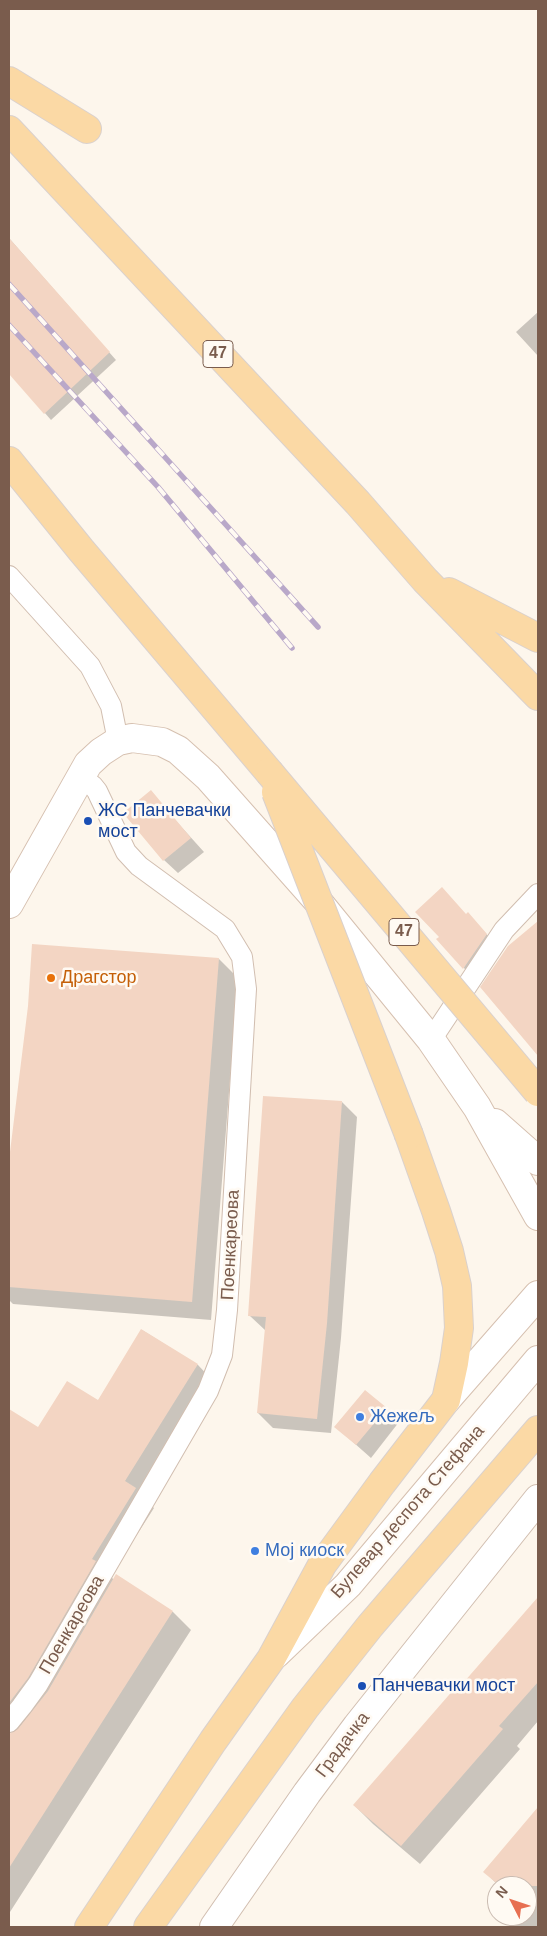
<!DOCTYPE html>
<html>
<head>
<meta charset="utf-8">
<style>
  body { margin:0 }
  #map { position:relative; width:547px; height:1936px; overflow:hidden; background:#fdf6ec; font-family:Arial,sans-serif }
  canvas { display:block }
  .frame { position:absolute; inset:0; border:10px solid #7a5c4d; pointer-events:none }
  .north { position:absolute; left:487px; top:1876px; width:50px; height:50px; box-sizing:border-box; background:#fffaf3; border:1px solid #cabbb1; border-radius:50%; rotate:311deg; font-size:14px; font-weight:700; line-height:20px; text-align:center; color:#7a5c4d }
  .north::after { content:''; display:block; margin:auto; width:18px; height:22px; background:#e76f51; clip-path:polygon(50% 0,100% 100%,50% 72%,0 100%) }
</style>
</head>
<body>
<div id="map">
<canvas width="547" height="1936"></canvas>
<div class="frame"></div>
<div class="north">N</div>
</div>
<script>
const g = document.querySelector('canvas').getContext('2d');
g.lineJoin = 'round';
function fill(path, color) { g.fillStyle = color; g.fill(path, 'evenodd'); }
const poly = rows => new Path2D(rows.map(r => 'M' + r).join(''));
function strokePath(path, color, width, dash) { g.strokeStyle = color; g.lineWidth = width; g.lineCap = dash ? 'butt' : 'round'; g.setLineDash(dash || []); g.stroke(path); }
function drawText(font, color, halo, rows, align = 'center') {
  g.font = font + ' Arial,sans-serif'; g.lineWidth = 5; g.setLineDash([]); g.textBaseline = 'middle'; g.strokeStyle = halo; g.fillStyle = color; for (const [text, x, y, turn = 0] of rows) {
    g.save(); g.translate(x, y); g.rotate((+turn || 0) * Math.PI / 180); g.textAlign = isNaN(turn) ? turn : align; if (halo) g.strokeText(text, 0, 0); g.fillText(text, 0, 0); g.restore();
  }
}
fill(poly([
  [9,238,116,360,51,420,9,372],
  [538,312,538,356,516,332],
  [150,792,204,852,178,873,164,860],
  [468,914,500,949,477,982,464,968],
  [538,922,538,1054,482,987,508,947],
  [34,945,219,959,238,978,211,1320,13,1304,9,1300,9,1171,29,1006],
  [342,1102,357,1117,341,1338,331,1433,273,1428,258,1413,266,1331,250,1316],
  [142,1330,198,1365,216,1384,145,1499,154,1508,110,1577,173,1612,191,1630,10,1912,9,1911,9,1775,31,1740,9,1729,9,1411,39,1429,98,1401],
  [386,1408,399,1422,371,1458,336,1427],
  [538,1599,538,1721,517,1746,520,1749,420,1864,373,1824,354,1805,457,1692],
  [538,1809,538,1927,513,1927,523,1916,527,1916,527,1886,499,1886,485,1872]
]), '#0003');
fill(poly([
  [9,238,110,352,44,414,9,374],
  [151,790,191,838,163,861,123,813],
  [442,887,466,914,468,912,487,934,463,969,436,939,439,937,415,912],
  [538,921,538,1056,480,987,508,946],
  [32,944,219,958,192,1302,9,1287,9,1160,28,1006],
  [263,1096,342,1101,327,1323,317,1419,257,1413,266,1317,248,1316],
  [141,1329,198,1364,125,1481,136,1488,92,1559,96,1561,28,1678,9,1703,9,1409,38,1427,67,1381,98,1400],
  [365,1390,387,1408,356,1445,334,1427],
  [116,1574,173,1611,9,1868,9,1734,18,1729,48,1691],
  [538,1597,538,1682,499,1726,503,1729,401,1846,353,1805,455,1688,457,1690],
  [538,1807,538,1886,500,1886,483,1872]
]), '#f3d5c3');
const lane = poly([
  [9,576,90,666,111,706,118,741],
  [431,1040,504,930,538,894],
  [9,1722,22,1706,38,1684,208,1391,222,1355,227,1310,246,989,242,957,225,929,139,866,126,852,97,791,93,786,81,777]
]);
const street = poly([
  [214,1927,307,1793,357,1726,538,1499]
]);
const secondary = poly([
  [9,904,88,764,101,752,118,741,132,738,162,742,178,750,208,777,316,899,431,1040,477,1107,538,1216],
  [495,1123,538,1161],
  [446,1400,538,1295],
  [276,1654,348,1585,538,1360]
]);
const primary = poly([
  [9,81,87,129],
  [9,130,358,503,425,580,538,696],
  [9,461,81,550,269,772],
  [449,592,538,638],
  [89,1927,213,1741,271,1659,322,1565,382,1483,446,1400,454,1363,459,1328,457,1286,449,1251,436,1211,409,1135],
  [148,1927,305,1708,370,1626,538,1430]
]);
strokePath(lane, '#d1beb0', 22);
strokePath(street, '#d1beb0', 30);
strokePath(secondary, '#d6c0b0', 30);
strokePath(primary, '#dad1cd', 30);
strokePath(lane, '#fff', 20);
strokePath(street, '#fff', 28);
strokePath(secondary, '#fff', 28);
strokePath(primary, '#fbd9a5', 28);
const rail = poly([
  [9,284,318,627],
  [9,325,158,487,292,648]
]);
strokePath(rail, '#b9a8c9', 5.5);
strokePath(rail, '#fffaf3', 4, [11]);
const primaryBridge = poly([
  [269,772,538,1092],
  [276,792,409,1135]
]);
strokePath(primaryBridge, '#dad1cd', 30, []);
strokePath(primaryBridge, '#fbd9a5', 28);
for (const [x, y, r, color] of [
  [88,821,5,"#1a4fb4"],
  [51,978,5,"#e8710a"],
  [360,1417,5,"#3f7fe0"],
  [255,1551,5,"#3f7fe0"],
  [362,1686,5,"#1a4fb4"]
]) { const dot = new Path2D(); dot.arc(x, y, r, 0, 2 * Math.PI); g.fillStyle = color; g.fill(dot); strokePath(dot, '#fffaf3', 2); }
for (const [x, y, w] of [
  [218,354,30],
  [404,932,30]
]) { const box = new Path2D(); box.roundRect(x - w / 2, y - 13.5, w, 27, 4); g.fillStyle = '#fffaf3'; g.fill(box); strokePath(box, '#7a5c4d', 1); }
drawText('bold 16px', '#7a5c4d', null, [
  ["47",218,354],
  ["47",404,932]
]);
drawText('18px', '#164399', '#fffaf3', [
  ["ЖС Панчевачки",98,811],
  ["мост",98,832],
  ["Панчевачки мост",372,1686]
], 'left');
drawText('18px', '#c56008', '#fffaf3', [
  ["Драгстор",61,978]
], 'left');
drawText('18px', '#7a5c4d', '#fffaf3', [
  ["Поенкареова",231,1245,-87],
  ["Булевар деспота Стефана",408,1512,-49],
  ["Поенкареова",72,1625,-60],
  ["Градачка",343,1745,-53]
]);
drawText('18px', '#366cbe', '#fffaf3', [
  ["Жежељ",370,1417],
  ["Мој киоск",265,1551]
], 'left');
</script>
</body>
</html>
